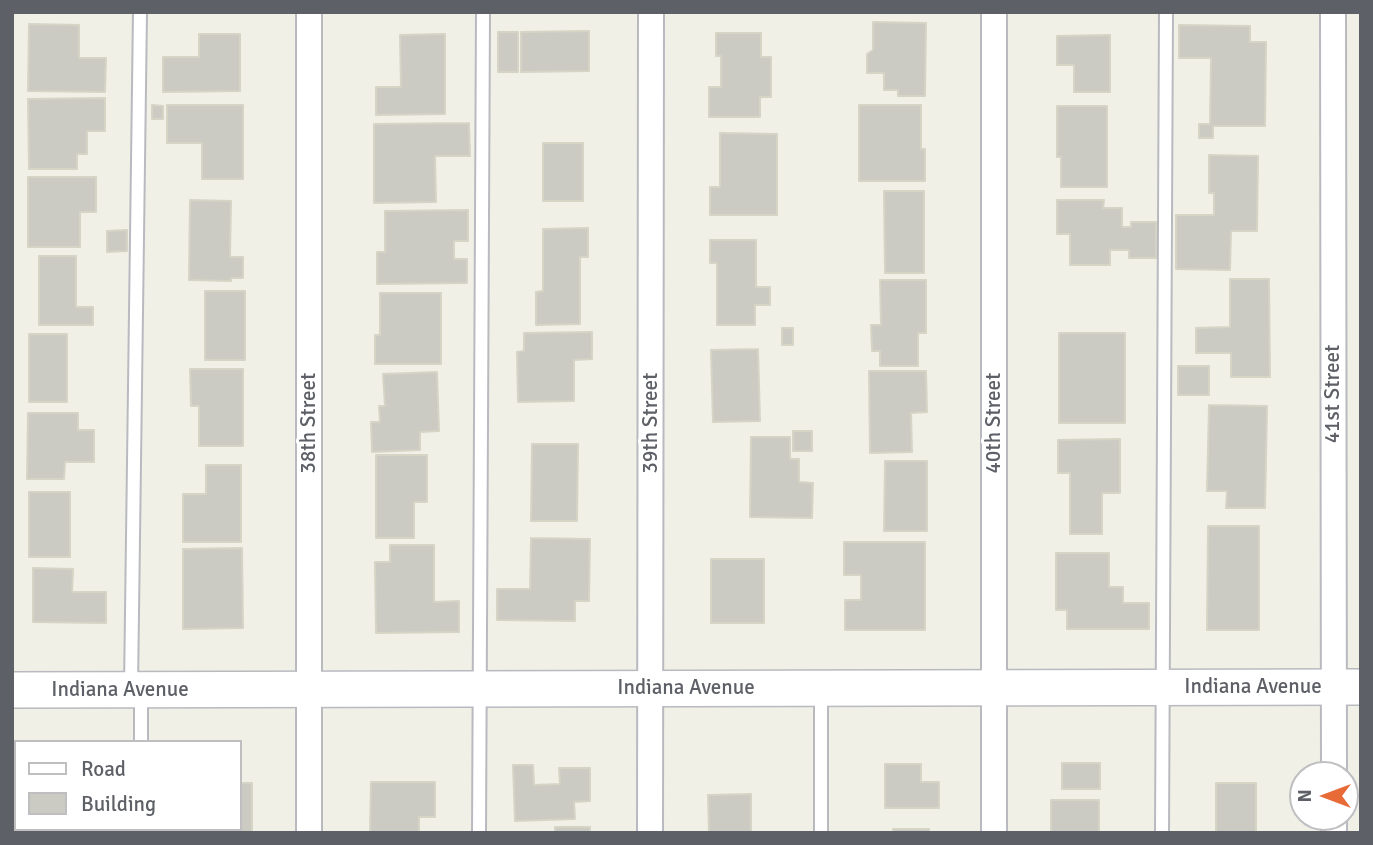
<!DOCTYPE html>
<html>
<head>
<meta charset="utf-8">
<style>
  body { margin:0 }
  #map { position:relative; width:1373px; height:845px; overflow:hidden; background:#f0f0e7; font-family:Signika,sans-serif }
  canvas { display:block }
  .frame { position:absolute; inset:0; border:14px solid #5e6067; pointer-events:none }
  .legend { position:absolute; left:14px; top:740px; width:228px; height:91px; box-sizing:border-box; background:#fff; border:2px solid #bfbfc2; margin:0; padding:9px 12px; list-style:none; font-size:21px; color:#5e6067 }
  .legend li { display:flex; align-items:center; gap:14px; height:35px }
  .legend b { width:35px; border:2px solid #bfbfc2 }
  .north { position:absolute; left:1289px; top:761px; width:70px; height:70px; box-sizing:border-box; background:#fff; border:2px solid #bfbfc2; border-radius:50%; rotate:270deg; font-size:19px; font-weight:700; line-height:28px; text-align:center; color:#5e6067 }
  .north::after { content:''; display:block; margin:auto; width:24px; height:32px; background:#e76a37; clip-path:polygon(50% 0,100% 100%,50% 72%,0 100%) }
</style>
</head>
<body>
<div id="map">
<canvas width="1373" height="845"></canvas>
<div class="frame"></div>
<ul class="legend">
<li><b style="height:9px;background:#fff"></b>Road</li>
<li><b style="height:19px;background:#cbcbc3"></b>Building</li>
</ul>
<div class="north">N</div>
</div>
<script>
const ctx = document.querySelector('canvas').getContext('2d');
ctx.lineJoin = 'round';
function paint(path, color) { ctx.fillStyle = color; ctx.fill(path, 'evenodd'); }
const toPath = rows => new Path2D(rows.map(r => 'M' + r).join(''));
function trace(path, color, width, dash) { ctx.strokeStyle = color; ctx.lineWidth = width; ctx.lineCap = dash ? 'butt' : 'round'; ctx.setLineDash(dash || []); ctx.stroke(path); }
function write(font, color, halo, rows, align = 'center') {
  ctx.font = font + ' Signika,sans-serif'; ctx.lineWidth = 6; ctx.setLineDash([]); ctx.textBaseline = 'middle'; ctx.strokeStyle = halo; ctx.fillStyle = color; for (const [text, x, y, turn = 0] of rows) {
    ctx.save(); ctx.translate(x, y); ctx.rotate((+turn || 0) * Math.PI / 180); ctx.textAlign = isNaN(turn) ? turn : align; if (halo) ctx.strokeText(text, 0, 0); ctx.fillText(text, 0, 0); ctx.restore();
  }
}
const building = toPath([
  [873,22,926,23,925,96,898,96,898,90,884,90,884,73,867,73,867,54,873,50,873,22],
  [29,24,79,25,79,58,106,58,105,92,28,91,29,24],
  [1179,25,1250,26,1250,42,1266,42,1265,126,1213,126,1213,138,1199,138,1199,124,1210,124,1211,58,1179,58,1179,25],
  [589,31,589,71,521,72,521,32,589,31],
  [498,32,518,32,518,72,498,72,498,32],
  [716,33,761,33,761,57,771,57,771,97,760,97,760,117,709,117,709,87,721,87,721,56,716,56,716,33],
  [199,34,240,34,240,91,163,92,163,57,199,57,199,34],
  [445,34,445,114,376,115,376,87,401,87,400,35,445,34],
  [1110,35,1110,92,1074,92,1074,65,1057,65,1057,36,1110,35],
  [105,98,105,131,87,131,87,154,77,154,77,169,29,169,28,99,105,98],
  [152,105,163,106,163,119,152,119,152,105],
  [167,105,243,105,243,179,202,179,202,143,167,143,167,105],
  [859,105,921,105,921,149,925,149,925,181,859,181,859,105],
  [1057,106,1107,106,1107,187,1061,187,1061,157,1057,157,1057,106],
  [469,123,470,156,435,156,436,202,374,203,374,124,469,123],
  [720,133,777,134,777,215,710,215,710,187,720,187,720,133],
  [543,143,583,143,583,201,543,201,543,143],
  [1209,155,1258,156,1257,231,1231,231,1230,270,1176,269,1176,215,1214,215,1214,193,1209,193,1209,155],
  [28,177,96,177,96,212,80,212,80,247,28,247,28,177],
  [884,191,924,191,924,273,885,273,884,191],
  [190,200,231,201,230,257,243,257,243,278,231,278,231,281,189,280,190,200],
  [1057,200,1104,200,1103,208,1122,208,1122,227,1131,227,1131,222,1156,222,1156,258,1129,258,1129,250,1110,250,1110,265,1070,265,1070,234,1057,234,1057,200],
  [468,210,468,241,454,241,454,259,467,259,467,283,377,284,377,252,385,252,385,211,468,210],
  [588,228,588,257,580,257,580,324,536,325,536,292,543,291,543,229,588,228],
  [127,230,127,251,107,252,107,231,127,230],
  [710,240,756,240,756,287,770,287,770,305,755,305,755,325,717,325,717,263,710,263,710,240],
  [39,256,76,256,76,307,93,307,93,325,39,325,39,256],
  [1230,279,1269,279,1270,377,1231,377,1231,353,1196,353,1196,328,1230,327,1230,279],
  [880,280,926,280,926,333,918,333,918,366,880,366,880,351,872,351,871,325,881,325,880,280],
  [205,291,245,291,245,360,205,360,205,291],
  [380,293,441,293,441,364,375,364,375,335,380,335,380,293],
  [782,328,793,328,793,345,782,345,782,328],
  [592,332,592,359,574,360,574,401,518,402,517,352,524,351,524,333,592,332],
  [1059,333,1125,333,1125,423,1059,423,1059,333],
  [29,334,67,334,67,402,29,402,29,334],
  [758,349,760,421,713,422,711,350,758,349],
  [1178,366,1209,366,1209,395,1178,395,1178,366],
  [190,369,243,369,243,446,199,446,199,406,191,406,190,369],
  [869,371,926,371,927,412,911,413,912,452,870,453,869,371],
  [437,372,439,431,420,432,420,450,372,452,371,422,380,422,379,406,385,406,383,374,437,372],
  [1209,405,1267,406,1265,508,1226,508,1227,491,1207,491,1209,405],
  [28,413,78,413,78,430,94,430,94,462,65,462,64,479,27,479,28,413],
  [793,431,812,431,812,451,793,451,793,431],
  [751,437,790,437,790,459,799,459,799,482,813,483,812,518,750,517,751,437],
  [1120,439,1120,493,1102,493,1102,534,1070,534,1070,473,1058,473,1058,440,1120,439],
  [532,444,578,444,577,521,531,521,532,444],
  [376,455,427,455,427,502,414,502,414,538,376,538,376,455],
  [885,461,927,461,927,531,884,531,885,461],
  [206,465,241,465,241,542,183,542,183,494,206,494,206,465],
  [29,492,70,492,70,557,29,557,29,492],
  [1208,526,1259,526,1259,630,1207,630,1208,526],
  [531,538,590,539,589,601,575,601,575,621,497,620,497,589,530,589,531,538],
  [844,542,925,542,925,630,845,630,845,600,861,600,861,575,844,575,844,542],
  [390,545,434,545,434,602,459,601,459,632,376,633,375,562,390,562,390,545],
  [242,548,243,628,183,629,183,549,242,548],
  [1056,553,1109,553,1109,587,1123,587,1123,603,1149,603,1149,629,1067,629,1067,610,1056,610,1056,553],
  [711,559,764,559,764,623,711,623,711,559],
  [33,568,73,569,72,592,106,592,106,623,33,622,33,568],
  [1062,763,1100,763,1100,789,1062,789,1062,763],
  [885,764,921,764,921,782,939,782,939,808,885,808,885,764],
  [513,765,533,765,534,785,560,784,559,768,590,768,590,801,574,802,575,819,515,821,513,765],
  [371,782,435,782,435,817,419,817,419,833,370,833,371,782],
  [240,783,252,783,252,833,211,833,211,829,240,829,240,783],
  [1216,783,1256,783,1256,832,1270,833,1216,833,1216,783],
  [751,794,751,833,709,833,708,795,751,794],
  [1051,800,1099,800,1099,833,1051,833,1051,800],
  [555,827,590,827,590,833,555,833,555,827],
  [28,829,64,829,64,833,28,833,28,829],
  [893,829,929,829,929,833,893,833,893,829]
]);
paint(building, '#cbcbc3');
trace(building, '#d5d4c5', 2);
const service = toPath([
  [131,687,140,12],
  [141,742,141,693],
  [141,833,141,829],
  [479,833,483,12],
  [821,833,821,692],
  [1162,833,1166,12]
]);
const minor = toPath([
  [309,12,309,833],
  [1333,12,1334,775],
  [1334,817,1334,833],
  [650,833,651,12],
  [994,833,994,12]
]);
const secondary = toPath([
  [12,690,1361,687]
]);
trace(service, '#b9bac0', 16);
trace(minor, '#b9bac0', 28);
trace(secondary, '#b8bac0', 38);
trace(service, '#fff', 12);
trace(minor, '#fff', 24);
trace(secondary, '#fff', 35);
write('21px', '#5e6067', '#fff', [
  ["41st Street",1333,394,-90],
  ["38th Street",309,423,-90],
  ["39th Street",651,423,-90],
  ["40th Street",994,423,-90],
  ["Indiana Avenue",1253,687],
  ["Indiana Avenue",686,688],
  ["Indiana Avenue",120,690]
]);
</script>
</body>
</html>
